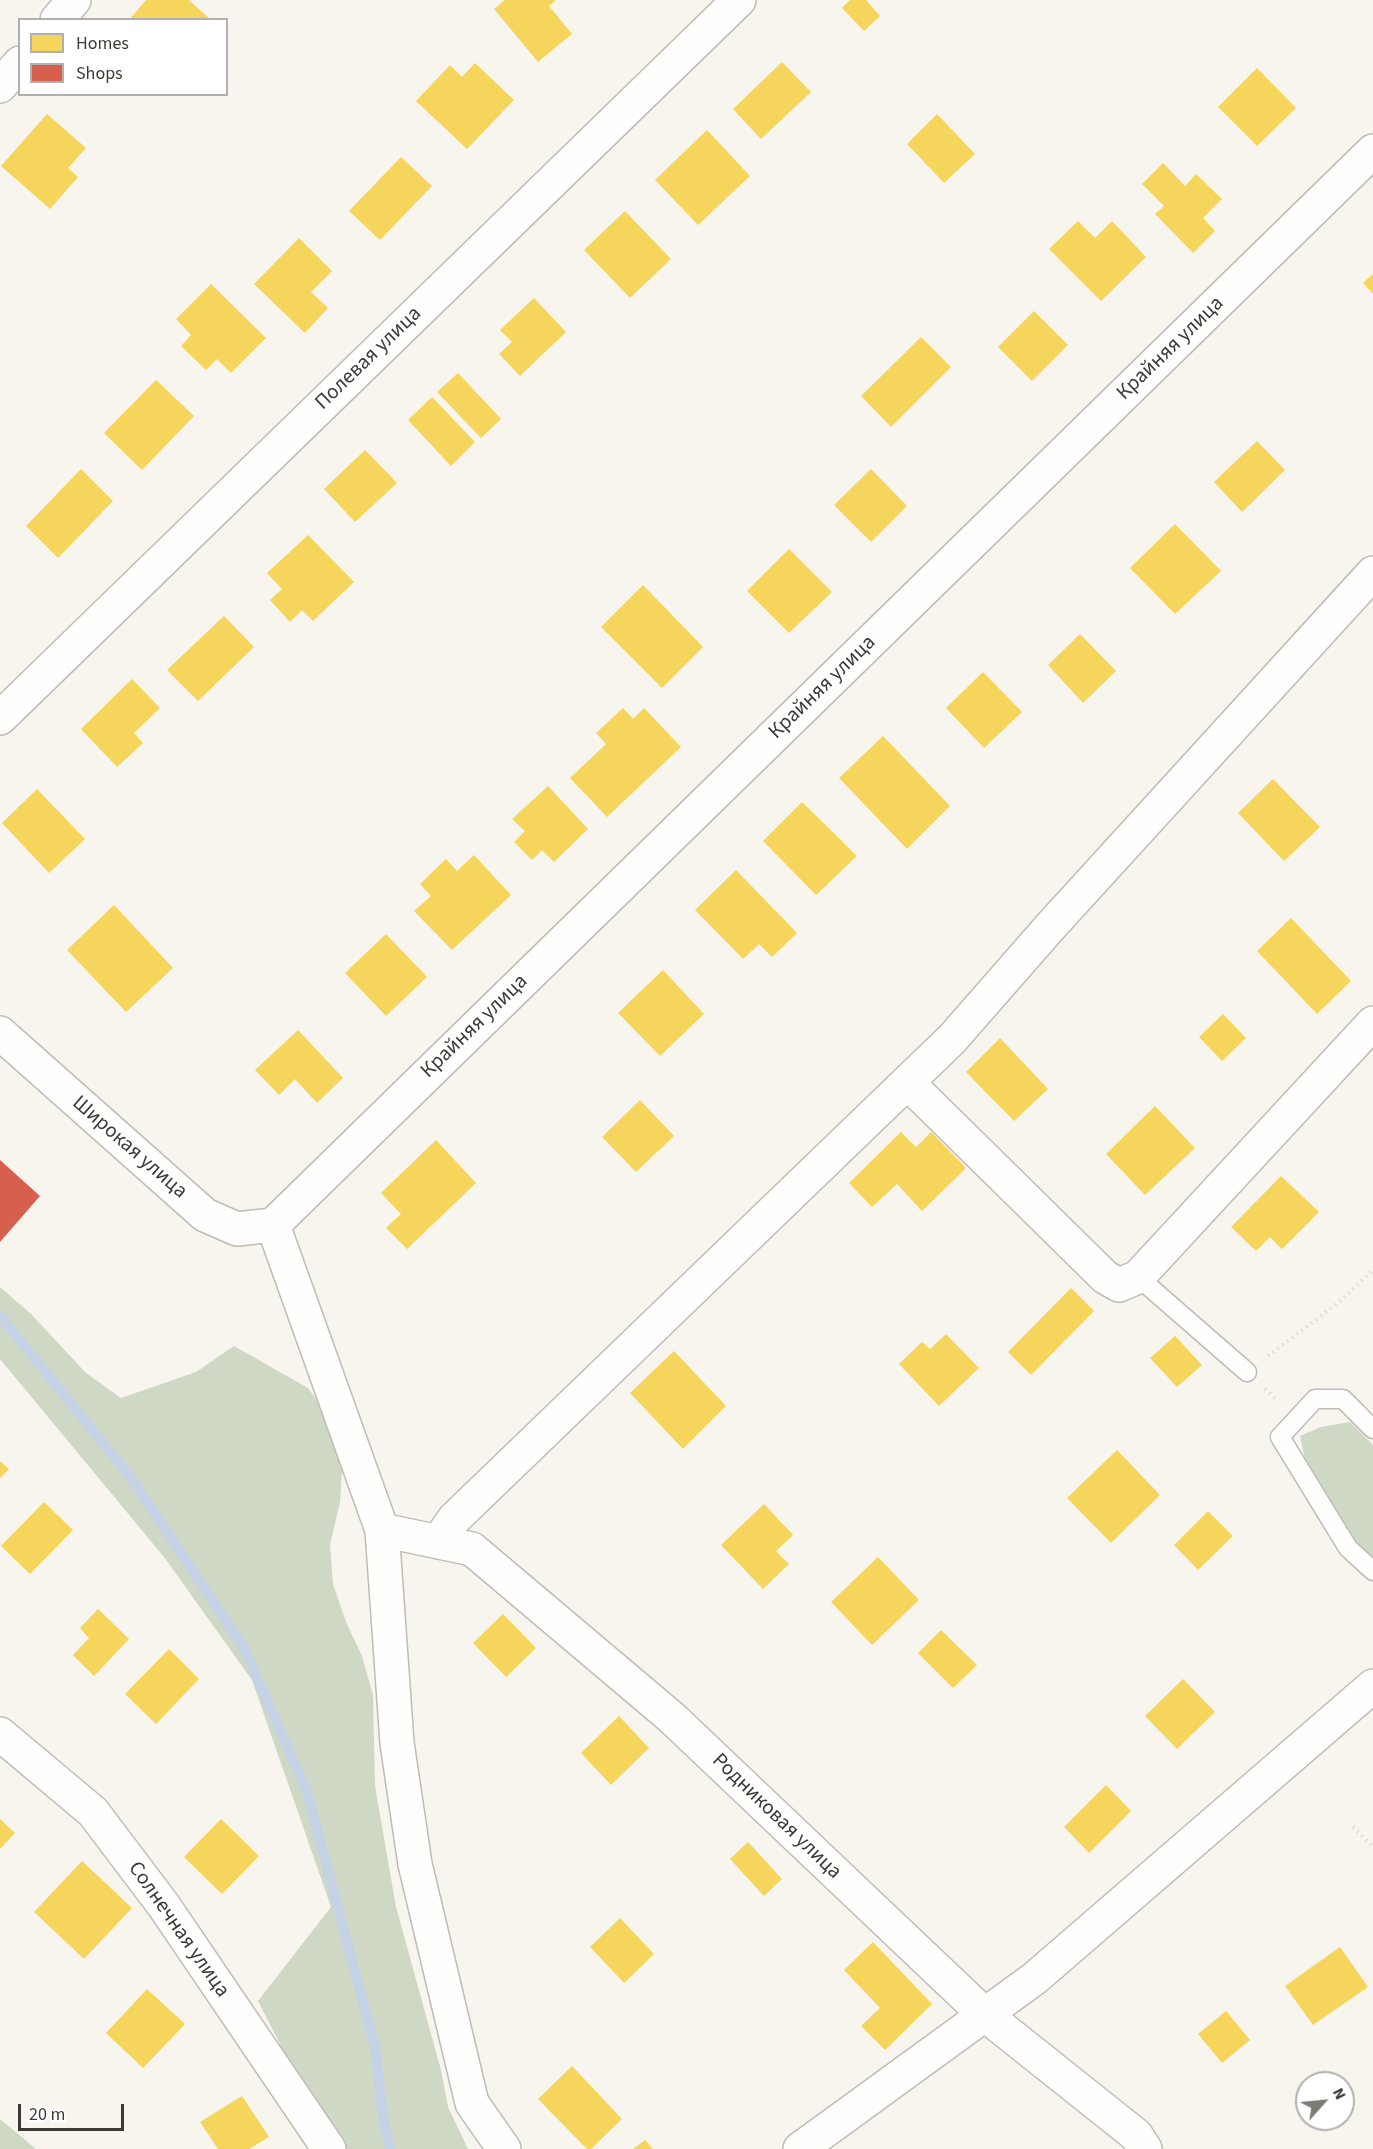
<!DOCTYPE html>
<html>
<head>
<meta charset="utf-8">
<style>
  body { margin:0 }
  #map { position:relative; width:1373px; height:2149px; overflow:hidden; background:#f7f5ed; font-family:"Source Sans 3",sans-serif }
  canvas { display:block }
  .legend { position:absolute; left:18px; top:18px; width:210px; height:78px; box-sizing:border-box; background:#fff; border:2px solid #b1b0ae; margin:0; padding:8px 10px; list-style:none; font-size:18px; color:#3c3a34 }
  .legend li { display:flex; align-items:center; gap:12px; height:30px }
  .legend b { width:30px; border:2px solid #b1b0ae }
  .north { position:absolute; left:1295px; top:2071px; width:60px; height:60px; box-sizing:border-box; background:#fff; border:2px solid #b1b0ae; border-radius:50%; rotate:63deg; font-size:16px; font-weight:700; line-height:24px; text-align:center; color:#3c3a34 }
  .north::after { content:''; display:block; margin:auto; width:21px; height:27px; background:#7d7b75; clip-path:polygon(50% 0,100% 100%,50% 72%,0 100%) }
  .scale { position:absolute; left:18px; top:2104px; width:106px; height:27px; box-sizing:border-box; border:3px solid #3c3a34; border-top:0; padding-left:8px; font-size:18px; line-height:21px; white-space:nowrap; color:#3c3a34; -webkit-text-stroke:4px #fff; paint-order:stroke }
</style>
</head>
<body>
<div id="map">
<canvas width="1373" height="2149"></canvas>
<ul class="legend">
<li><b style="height:16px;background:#f6d55c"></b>Homes</li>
<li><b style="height:16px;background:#d6604d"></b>Shops</li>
</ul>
<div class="north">N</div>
<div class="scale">20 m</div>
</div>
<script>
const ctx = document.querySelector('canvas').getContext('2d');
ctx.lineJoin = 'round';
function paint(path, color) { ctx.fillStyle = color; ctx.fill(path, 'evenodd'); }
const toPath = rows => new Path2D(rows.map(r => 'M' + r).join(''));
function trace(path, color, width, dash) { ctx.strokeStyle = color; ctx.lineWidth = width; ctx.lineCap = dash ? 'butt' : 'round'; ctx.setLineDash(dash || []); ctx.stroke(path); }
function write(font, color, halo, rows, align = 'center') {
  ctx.font = font + ' "Source Sans 3",sans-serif'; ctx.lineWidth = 6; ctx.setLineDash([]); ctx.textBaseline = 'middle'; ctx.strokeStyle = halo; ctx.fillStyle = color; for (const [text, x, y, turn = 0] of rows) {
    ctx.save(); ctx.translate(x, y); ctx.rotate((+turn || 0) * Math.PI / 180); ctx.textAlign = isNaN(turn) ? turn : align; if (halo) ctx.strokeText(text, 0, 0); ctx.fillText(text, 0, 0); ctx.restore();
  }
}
paint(toPath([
  [0,1287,31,1314,86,1373,121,1398,196,1372,234,1346,308,1388,330,1419,343,1456,340,1502,330,1545,333,1584,346,1622,362,1656,373,1695,375,1786,396,1907,441,2070,448,2107,468,2149,346,2149,308,2099,258,2001,331,1907,252,1680,164,1557,0,1359],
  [1350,1422,1373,1445,1373,1558,1357,1543,1305,1459,1300,1436,1321,1427],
  [0,2119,36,2149,0,2149]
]), '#ced8c4');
paint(toPath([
  [146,0,189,0,211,20,129,20],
  [505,0,556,0,549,6,572,34,538,62,494,9],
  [850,0,866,0,880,16,864,31,842,8],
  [782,62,811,92,761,139,733,109],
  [475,63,514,100,467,149,416,101,450,65,462,77],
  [1257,68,1296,108,1257,146,1218,107],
  [47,114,86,148,68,168,78,177,50,209,1,166],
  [937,114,975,154,944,183,907,144],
  [707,130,750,176,698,225,655,180],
  [401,157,432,186,380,240,349,211],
  [1163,163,1185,186,1196,174,1222,199,1203,218,1215,231,1193,253,1155,214,1164,206,1142,184],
  [625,211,671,259,630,298,584,250],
  [1078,221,1095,238,1112,221,1146,257,1101,301,1049,249],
  [299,238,332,271,311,292,328,308,305,333,254,284],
  [1373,274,1373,294,1363,283],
  [211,284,266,338,231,373,217,359,206,370,181,346,191,335,176,319],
  [534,298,566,332,520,376,499,354,512,342,500,330],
  [1034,311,1068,345,1032,381,998,347],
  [921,337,951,367,891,427,861,396],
  [458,373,501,419,481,438,437,392],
  [156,380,194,416,142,470,104,433],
  [432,397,475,442,451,466,408,420],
  [1257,441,1285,470,1242,512,1214,482],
  [365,450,397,483,355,522,324,489],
  [81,469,113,501,58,558,26,526],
  [871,469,907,506,871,542,834,505],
  [1175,524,1221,571,1175,614,1130,568],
  [308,535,354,582,313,621,302,610,290,622,270,600,282,589,267,573],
  [789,549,832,592,789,633,747,591],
  [643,585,703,647,662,688,601,627],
  [224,616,254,647,198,701,167,670],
  [1080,634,1116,671,1083,703,1048,665],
  [983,672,1022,712,984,748,946,708],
  [132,679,160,708,134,733,143,743,117,767,81,729],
  [623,708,633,719,644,708,681,747,607,817,570,778,606,744,596,733],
  [883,736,950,806,907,849,839,778],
  [1273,779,1320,827,1284,861,1238,813],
  [548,786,588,829,554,862,542,850,532,860,514,842,525,831,512,819],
  [37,789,85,839,49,873,2,823],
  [802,802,857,856,816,895,763,841],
  [474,855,511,895,452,950,414,911,431,896,420,884,446,859,457,871],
  [736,870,797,933,772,957,759,944,743,959,695,910],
  [114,905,173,968,126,1012,67,950],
  [1291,918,1351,981,1317,1014,1257,951],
  [386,934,427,977,386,1016,345,973],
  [663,970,704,1014,660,1056,618,1013],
  [1223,1014,1246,1038,1222,1061,1199,1037],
  [298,1030,343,1078,317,1103,295,1079,279,1095,255,1070],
  [1000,1038,1048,1089,1014,1121,966,1072],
  [640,1100,674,1136,636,1172,602,1137],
  [1155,1106,1195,1148,1145,1195,1106,1154],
  [901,1132,916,1147,931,1132,966,1168,922,1211,897,1184,872,1207,849,1183],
  [436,1140,476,1183,407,1249,386,1228,401,1214,381,1193],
  [1281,1176,1319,1212,1282,1249,1270,1237,1256,1251,1231,1227],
  [1071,1288,1094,1311,1031,1375,1008,1352],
  [946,1334,979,1368,939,1406,899,1364,922,1342,930,1349],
  [1175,1336,1202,1365,1177,1387,1150,1358],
  [674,1351,726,1406,683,1449,630,1393],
  [1117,1450,1160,1495,1111,1543,1067,1498],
  [0,1461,9,1469,0,1478],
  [44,1502,73,1530,30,1574,1,1546],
  [764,1504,793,1535,776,1551,789,1564,763,1589,721,1545],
  [1208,1511,1233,1536,1198,1570,1174,1545],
  [878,1557,919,1600,872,1645,831,1602],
  [98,1609,129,1639,94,1676,73,1655,89,1638,80,1628],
  [503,1614,536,1648,506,1677,473,1643],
  [941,1630,977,1665,953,1688,918,1653],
  [169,1649,199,1679,156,1724,125,1694],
  [1183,1679,1215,1712,1177,1749,1145,1716],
  [619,1716,649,1748,611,1785,581,1753],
  [1106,1785,1131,1811,1089,1853,1064,1827],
  [0,1819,15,1833,0,1849],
  [221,1819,259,1856,222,1894,184,1857],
  [748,1842,782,1879,764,1896,730,1859],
  [82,1861,132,1908,84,1959,34,1912],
  [620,1918,654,1954,624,1983,590,1947],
  [873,1942,932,2004,885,2050,861,2026,880,2008,844,1970],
  [1340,1947,1368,1987,1313,2025,1285,1986],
  [147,1989,185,2024,143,2068,106,2033],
  [1226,2011,1250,2040,1222,2063,1198,2034],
  [572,2066,622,2119,591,2149,587,2149,538,2099],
  [242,2096,269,2137,249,2149,218,2149,200,2122],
  [645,2140,653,2149,633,2149]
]), '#f6d55c');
paint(toPath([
  [0,1160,40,1196,0,1242]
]), '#d6604d');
trace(toPath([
  [0,1316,131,1478,244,1648,307,1792,375,2047,383,2118,390,2149]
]), '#c5d2e5', 10);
const lane = toPath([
  [1138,1277,1247,1372],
  [1373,1429,1343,1399,1315,1399,1280,1437,1348,1548,1373,1571]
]);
const street = toPath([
  [57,20,74,0],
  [0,86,20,63],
  [0,718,739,0],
  [0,1033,205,1215,237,1229,273,1225],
  [908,1083,1105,1277,1119,1285,1138,1277,1373,1023],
  [273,1225,1373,151],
  [273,1225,382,1530,397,1743,415,1864,472,2103,504,2149],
  [382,1530,472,1549,671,1717,984,2014,1136,2135,1145,2149],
  [438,1542,454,1519,952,1039,1050,927,1373,573],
  [0,1734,93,1812,164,1906,329,2149],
  [800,2149,1035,1978,1373,1686]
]);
trace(lane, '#bebcb7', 21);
trace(street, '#bebcb7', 36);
trace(toPath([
  [1268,1356,1338,1303,1373,1270],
  [1265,1389,1277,1400],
  [1353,1827,1373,1847]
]), '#dddcd9', 4, [1.5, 4.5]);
trace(lane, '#fefefc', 18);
trace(street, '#fefefc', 33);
write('21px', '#3c3a34', '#fff', [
  ["Крайняя улица",1171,349,-44],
  ["Полевая улица",369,359,-44],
  ["Крайняя улица",823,688,-44],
  ["Крайняя улица",475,1027,-44],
  ["Широкая улица",129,1148,41],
  ["Родниковая улица",776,1817,44],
  ["Солнечная улица",178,1930,55]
]);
</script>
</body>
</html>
